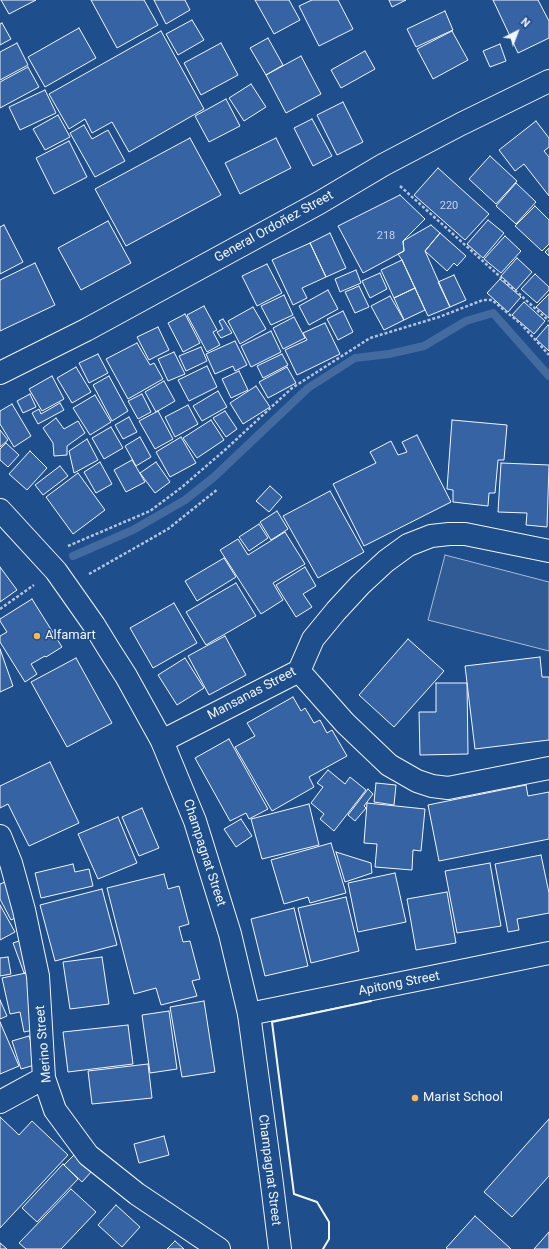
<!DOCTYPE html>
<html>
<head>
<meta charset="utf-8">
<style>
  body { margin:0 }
  #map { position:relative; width:549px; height:1249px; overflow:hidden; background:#1f4e8c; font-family:Roboto,sans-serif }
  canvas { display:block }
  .north { position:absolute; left:497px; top:12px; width:40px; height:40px; -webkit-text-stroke:3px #1f4e8c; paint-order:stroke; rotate:42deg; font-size:11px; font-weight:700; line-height:16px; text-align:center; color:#f2f6ff }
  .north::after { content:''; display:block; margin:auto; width:14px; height:18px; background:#f2f6ff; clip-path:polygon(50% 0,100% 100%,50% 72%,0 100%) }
</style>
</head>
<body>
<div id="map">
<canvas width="549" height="1249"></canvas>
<div class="north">N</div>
</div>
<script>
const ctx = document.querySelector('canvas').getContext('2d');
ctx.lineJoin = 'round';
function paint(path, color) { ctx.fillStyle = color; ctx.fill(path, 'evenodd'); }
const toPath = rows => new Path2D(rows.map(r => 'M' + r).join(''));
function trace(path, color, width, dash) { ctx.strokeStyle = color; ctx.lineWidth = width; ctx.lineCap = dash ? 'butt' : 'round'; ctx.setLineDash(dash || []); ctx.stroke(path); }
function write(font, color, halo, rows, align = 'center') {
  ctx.font = font + ' Roboto,sans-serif'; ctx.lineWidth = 3; ctx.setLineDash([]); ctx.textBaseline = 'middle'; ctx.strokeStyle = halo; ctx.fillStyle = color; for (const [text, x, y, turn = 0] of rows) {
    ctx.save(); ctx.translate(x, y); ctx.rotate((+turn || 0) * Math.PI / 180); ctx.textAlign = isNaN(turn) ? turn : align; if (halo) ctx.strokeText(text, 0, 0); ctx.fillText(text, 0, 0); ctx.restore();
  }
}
const green = toPath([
  [445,555,549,582,549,651,428,620,445,555]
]);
paint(green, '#305b95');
trace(green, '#a8bbd7', 1);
trace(toPath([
  [73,556,133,530,185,500,214,477,308,388,355,358,389,354,424,346,466,321,493,313,549,376]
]), '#446ba0', 8);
const building = toPath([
  [1,0,36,0,9,14,1,0],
  [91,0,144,0,158,25,117,48,91,0],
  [154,0,185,0,190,10,166,24,154,0],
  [255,0,289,0,300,20,274,34,255,0],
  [312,0,338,0,353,29,319,46,299,6,312,0],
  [389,0,406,0,392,7,389,0],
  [493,0,538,0,549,21,549,38,518,53,493,0],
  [445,11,453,30,416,47,407,29,445,11],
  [192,20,204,40,178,55,166,34,192,20],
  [2,23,11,39,0,45,0,24,2,23],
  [79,28,96,58,45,87,28,57,79,28],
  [161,31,204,109,129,152,112,122,92,133,85,119,69,129,49,94,161,31],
  [452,31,468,60,433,79,417,49,452,31],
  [268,38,283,65,266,75,250,48,268,38],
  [17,43,28,65,0,80,0,52,17,43],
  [221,43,238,75,201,95,184,63,221,43],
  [500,44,506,61,490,67,483,51,500,44],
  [365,51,375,69,341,88,331,70,365,51],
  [301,56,321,94,286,113,266,75,301,56],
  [28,67,39,87,0,108,0,82,28,67],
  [251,84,266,107,244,121,229,98,251,84],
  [45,90,56,113,20,130,9,107,45,90],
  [226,99,240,126,209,142,195,116,226,99],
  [343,102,363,142,337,155,317,115,343,102],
  [58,115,70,137,45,150,33,129,58,115],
  [312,119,332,156,313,166,294,128,312,119],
  [536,121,549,138,549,147,544,151,549,157,549,196,524,164,515,171,499,150,536,121],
  [84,125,92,139,108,130,125,161,95,177,70,133,84,125],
  [190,138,221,195,126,246,95,189,190,138],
  [276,138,291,168,240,194,225,163,276,138],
  [69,141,87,177,54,194,36,158,69,141],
  [490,156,517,181,496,204,469,179,490,156],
  [438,168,489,214,465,240,414,195,438,168],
  [516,183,536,202,516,224,496,206,516,183],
  [400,195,425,219,403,241,404,251,363,273,338,226,400,195],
  [535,206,549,220,549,244,542,251,515,226,535,206],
  [488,220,504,233,483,258,467,244,488,220],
  [108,221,131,263,81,290,58,248,108,221],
  [4,225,23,262,0,274,0,227,4,225],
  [431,225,440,233,425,251,450,307,428,316,402,260,398,254,404,251,403,241,431,225],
  [330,233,346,268,326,277,310,243,330,233],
  [440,233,466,256,457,266,454,263,447,271,425,251,440,233],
  [505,236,521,251,501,273,484,259,505,236],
  [310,243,326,277,302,288,307,298,293,305,272,260,310,243],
  [549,248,549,256,545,252,549,248],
  [517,258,532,272,516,290,501,276,517,258],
  [402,260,415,288,394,298,381,270,402,260],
  [35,263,55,305,0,331,0,280,35,263],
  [267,264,282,293,257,306,242,276,267,264],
  [356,270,361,283,340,292,335,279,356,270],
  [380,273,387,289,370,298,362,281,380,273],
  [535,274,549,287,549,290,537,303,521,289,535,274],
  [454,275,466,300,450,307,438,282,454,275],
  [500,279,521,297,508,312,487,293,500,279],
  [359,286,369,307,355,313,345,292,359,286],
  [415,288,425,310,404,320,394,298,415,288],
  [328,290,338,309,309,325,299,306,328,290],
  [549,294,549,318,536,307,549,294],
  [284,295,293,315,271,325,261,306,284,295],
  [390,296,404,320,384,330,371,306,390,296],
  [524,302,545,321,534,334,512,315,524,302],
  [204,306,217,330,213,332,220,345,207,352,187,315,204,306],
  [253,307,266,329,240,344,228,321,253,307],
  [343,311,353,332,338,340,327,319,343,311],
  [185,314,200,343,183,352,168,323,185,314],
  [294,317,305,338,283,349,273,328,294,317],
  [223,319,232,333,221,338,217,332,223,329,219,321,223,319],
  [325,323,340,354,297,375,285,350,307,340,303,333,325,323],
  [548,325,549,326,549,351,536,339,548,325],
  [158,327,169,350,149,360,137,337,158,327],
  [271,331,281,352,251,367,241,346,271,331],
  [235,341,247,365,235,371,233,366,215,374,206,354,235,341],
  [137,343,150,365,154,363,163,379,128,399,106,359,137,343],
  [201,347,207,361,186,371,179,356,201,347],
  [174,352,185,374,168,381,158,359,174,352],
  [98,354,108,373,89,383,79,363,98,354],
  [282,354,288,365,263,378,257,366,282,354],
  [207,366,217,387,189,401,178,380,207,366],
  [76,367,91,392,72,403,57,378,76,367],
  [287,367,296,383,268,398,259,382,287,367],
  [239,371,248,390,231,398,222,379,239,371],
  [52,376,64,399,42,411,29,389,52,376],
  [109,376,128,411,112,421,93,385,109,376],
  [164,381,175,401,156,412,145,392,164,381],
  [256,386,270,407,243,424,230,403,256,386],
  [218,391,227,407,202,421,193,406,218,391],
  [30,394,36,407,23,413,17,401,30,394],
  [142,394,151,412,138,419,128,401,142,394],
  [95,395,111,422,90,435,73,408,95,395],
  [60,403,64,410,38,424,32,413,39,409,41,414,60,403],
  [12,404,31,436,14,447,0,424,0,411,12,404],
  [188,405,198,424,175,437,165,417,188,405],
  [158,411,173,439,155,449,139,421,158,411],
  [225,411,237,429,226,437,213,418,225,411],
  [129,417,137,432,123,439,115,425,129,417],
  [56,418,64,429,78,421,85,433,67,446,67,455,54,456,53,443,43,428,56,418],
  [211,420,224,440,197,458,183,438,211,420],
  [452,420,507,425,504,460,498,460,495,493,489,493,488,506,453,502,453,490,447,489,452,420],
  [111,427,123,448,104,459,92,438,111,427],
  [0,430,8,440,0,447,0,430],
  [417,435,451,502,364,546,333,484,376,463,370,452,391,441,398,455,407,452,402,442,417,435],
  [140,437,151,457,136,466,125,446,140,437],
  [181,437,196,463,170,477,156,452,181,437],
  [87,439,98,460,74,473,69,451,87,439],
  [6,443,19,455,8,467,0,460,0,449,6,443],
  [30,451,47,468,27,490,9,474,30,451],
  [132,460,145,482,126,492,114,470,132,460],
  [100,462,112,484,96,493,84,472,100,462],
  [156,462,170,482,155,493,140,473,156,462],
  [501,463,549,465,547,527,526,525,527,513,498,512,501,463],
  [60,466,68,476,43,495,35,485,60,466],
  [78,473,105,510,73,534,46,497,78,473],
  [270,486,282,497,269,512,256,501,270,486],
  [330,491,364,552,318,578,283,516,330,491],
  [277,511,288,529,271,540,260,522,277,511],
  [259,524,268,538,249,551,239,537,259,524],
  [285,532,305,564,273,583,283,600,261,614,220,550,238,539,248,555,285,532],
  [224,558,236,577,197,601,185,581,224,558],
  [0,567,17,590,0,602,0,567],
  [305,567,316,586,303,594,312,607,296,617,276,585,305,567],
  [236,583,256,616,206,645,186,612,236,583],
  [32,599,62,647,46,657,45,656,31,664,37,674,25,682,0,642,0,636,7,632,0,621,0,619,32,599],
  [174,603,197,643,153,668,130,628,174,603],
  [225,636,246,675,209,695,188,656,225,636],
  [408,639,444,671,394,727,359,695,408,639],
  [0,649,13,686,0,692,0,649],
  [540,657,542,677,549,677,549,740,475,749,465,666,540,657],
  [76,658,112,723,67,747,31,682,76,658],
  [185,658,204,688,177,705,158,675,185,658],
  [436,683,467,683,468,754,420,755,419,712,436,712,436,683],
  [293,697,301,711,305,708,314,723,320,720,327,733,332,730,347,756,309,777,314,787,272,811,235,747,255,736,247,723,293,697],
  [229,739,268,809,249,819,246,813,230,821,195,758,229,739],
  [50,762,79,823,29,846,8,804,0,808,0,786,50,762],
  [328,770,345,784,350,777,366,790,334,831,320,819,324,814,311,803,323,787,317,783,328,770],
  [376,783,396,785,394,805,374,802,376,783],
  [526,785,528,796,549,792,549,839,439,861,428,805,526,785],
  [368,789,373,794,364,806,366,808,355,821,348,815,368,789],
  [367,803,425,809,421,851,413,850,412,870,375,867,377,844,364,843,367,803],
  [309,804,319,845,262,859,251,819,309,804],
  [142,808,159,848,139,856,122,817,142,808],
  [118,817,137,863,98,879,78,834,118,817],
  [241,819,252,836,236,847,224,829,241,819],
  [331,843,346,893,310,903,308,897,284,904,271,860,331,843],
  [336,852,371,863,372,873,345,882,336,852],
  [541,855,549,893,549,913,517,919,519,930,508,932,495,864,541,855],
  [490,863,501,926,457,933,445,871,490,863],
  [73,864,75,872,89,869,93,886,41,898,35,873,73,864],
  [395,873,406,922,358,932,348,883,395,873],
  [164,874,168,889,179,886,189,924,179,927,183,942,190,941,200,979,192,981,197,996,161,1005,156,988,134,994,107,888,164,874],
  [5,882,21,915,11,920,0,899,0,884,5,882],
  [102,889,117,945,55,961,40,905,102,889],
  [447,892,456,943,416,950,407,899,447,892],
  [346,897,359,951,311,963,298,908,346,897],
  [0,905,15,932,0,940,0,905],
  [294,908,308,966,265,976,251,919,294,908],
  [22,940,33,970,24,973,13,943,22,940],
  [8,957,11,974,0,976,0,958,8,957],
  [102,957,109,1004,70,1009,63,962,102,957],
  [26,973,38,1029,24,1032,20,1012,10,1014,2,978,26,973],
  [0,1000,7,1016,0,1019,0,1000],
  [204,1001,215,1072,182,1077,170,1007,204,1001],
  [169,1011,177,1069,150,1073,142,1015,169,1011],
  [0,1022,19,1066,0,1074,0,1022],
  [128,1025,133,1064,68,1072,63,1032,128,1025],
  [29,1036,38,1064,21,1069,12,1041,29,1036],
  [148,1064,152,1098,92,1104,88,1071,148,1064],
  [0,1117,19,1135,32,1121,68,1155,0,1228,0,1117],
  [549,1119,549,1176,512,1217,484,1192,549,1119],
  [164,1136,169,1155,139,1163,134,1144,164,1136],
  [74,1155,92,1171,82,1182,64,1165,74,1155],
  [63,1164,78,1179,37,1222,22,1208,63,1164],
  [71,1189,96,1212,61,1249,26,1249,19,1243,71,1189],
  [116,1205,140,1227,122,1247,98,1225,116,1205],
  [475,1216,511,1249,448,1249,446,1248,475,1216],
  [549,1232,549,1249,534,1249,549,1232],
  [175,1241,184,1249,167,1249,175,1241],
  [0,1243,7,1249,0,1249,0,1243]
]);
paint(building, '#3563a3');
trace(building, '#f2f6ff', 1);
const minor = toPath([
  [299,671,345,723,389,765,417,781,432,786,448,788,549,768],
  [162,741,299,671,313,639,336,611,360,585,386,561,408,545,431,536,449,534,465,534,549,551],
  [0,836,11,863,24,910,38,976,44,1078,55,1110,88,1155,137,1194,219,1249],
  [249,1014,549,953],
  [0,1102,44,1078]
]);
const tertiary = toPath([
  [0,510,56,571,94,625,110,651,126,676,162,741,195,821,230,934,249,1014,271,1176,280,1249]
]);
const secondary = toPath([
  [0,373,86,330,319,203,383,165,461,124,549,81]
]);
trace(minor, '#f2f6ff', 24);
trace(tertiary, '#f2f6ff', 24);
trace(secondary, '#f2f6ff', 24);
trace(toPath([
  [400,186,549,321],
  [68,546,150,511,182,487,226,449,292,388,370,338,439,317,483,300,492,300,521,324,549,355],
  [89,574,168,529,218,489],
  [0,609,34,585]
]), '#b3c4dc', 2.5, [3, 2]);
trace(minor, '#1f4e8c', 22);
trace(tertiary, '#1f4e8c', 22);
trace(secondary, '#1f4e8c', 22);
trace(toPath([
  [323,1249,329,1239,329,1222,317,1202,294,1194,272,1022,371,1001]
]), '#f2f6ff', 2);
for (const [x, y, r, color] of [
  [37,636,4,"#ffb74d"],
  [415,1098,4,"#ffb74d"]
]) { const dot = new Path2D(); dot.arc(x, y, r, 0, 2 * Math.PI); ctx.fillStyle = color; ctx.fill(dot); trace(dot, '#1f4e8c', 1.5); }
write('11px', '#c3d1e8', null, [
  ["220",449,206],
  ["218",386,236]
]);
write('13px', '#f2f6ff', '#1f4e8c', [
  ["General Ordoñez Street",274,227,-29],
  ["Mansanas Street",252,694,-28],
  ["Champagnat Street",204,853,72],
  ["Apitong Street",399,984,-11],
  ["Merino Street",44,1044,-95],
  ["Champagnat Street",269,1170,83]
]);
write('13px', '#f2f6ff', '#1f4e8c', [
  ["Alfamart",45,636],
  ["Marist School",423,1098]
], 'left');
</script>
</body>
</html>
